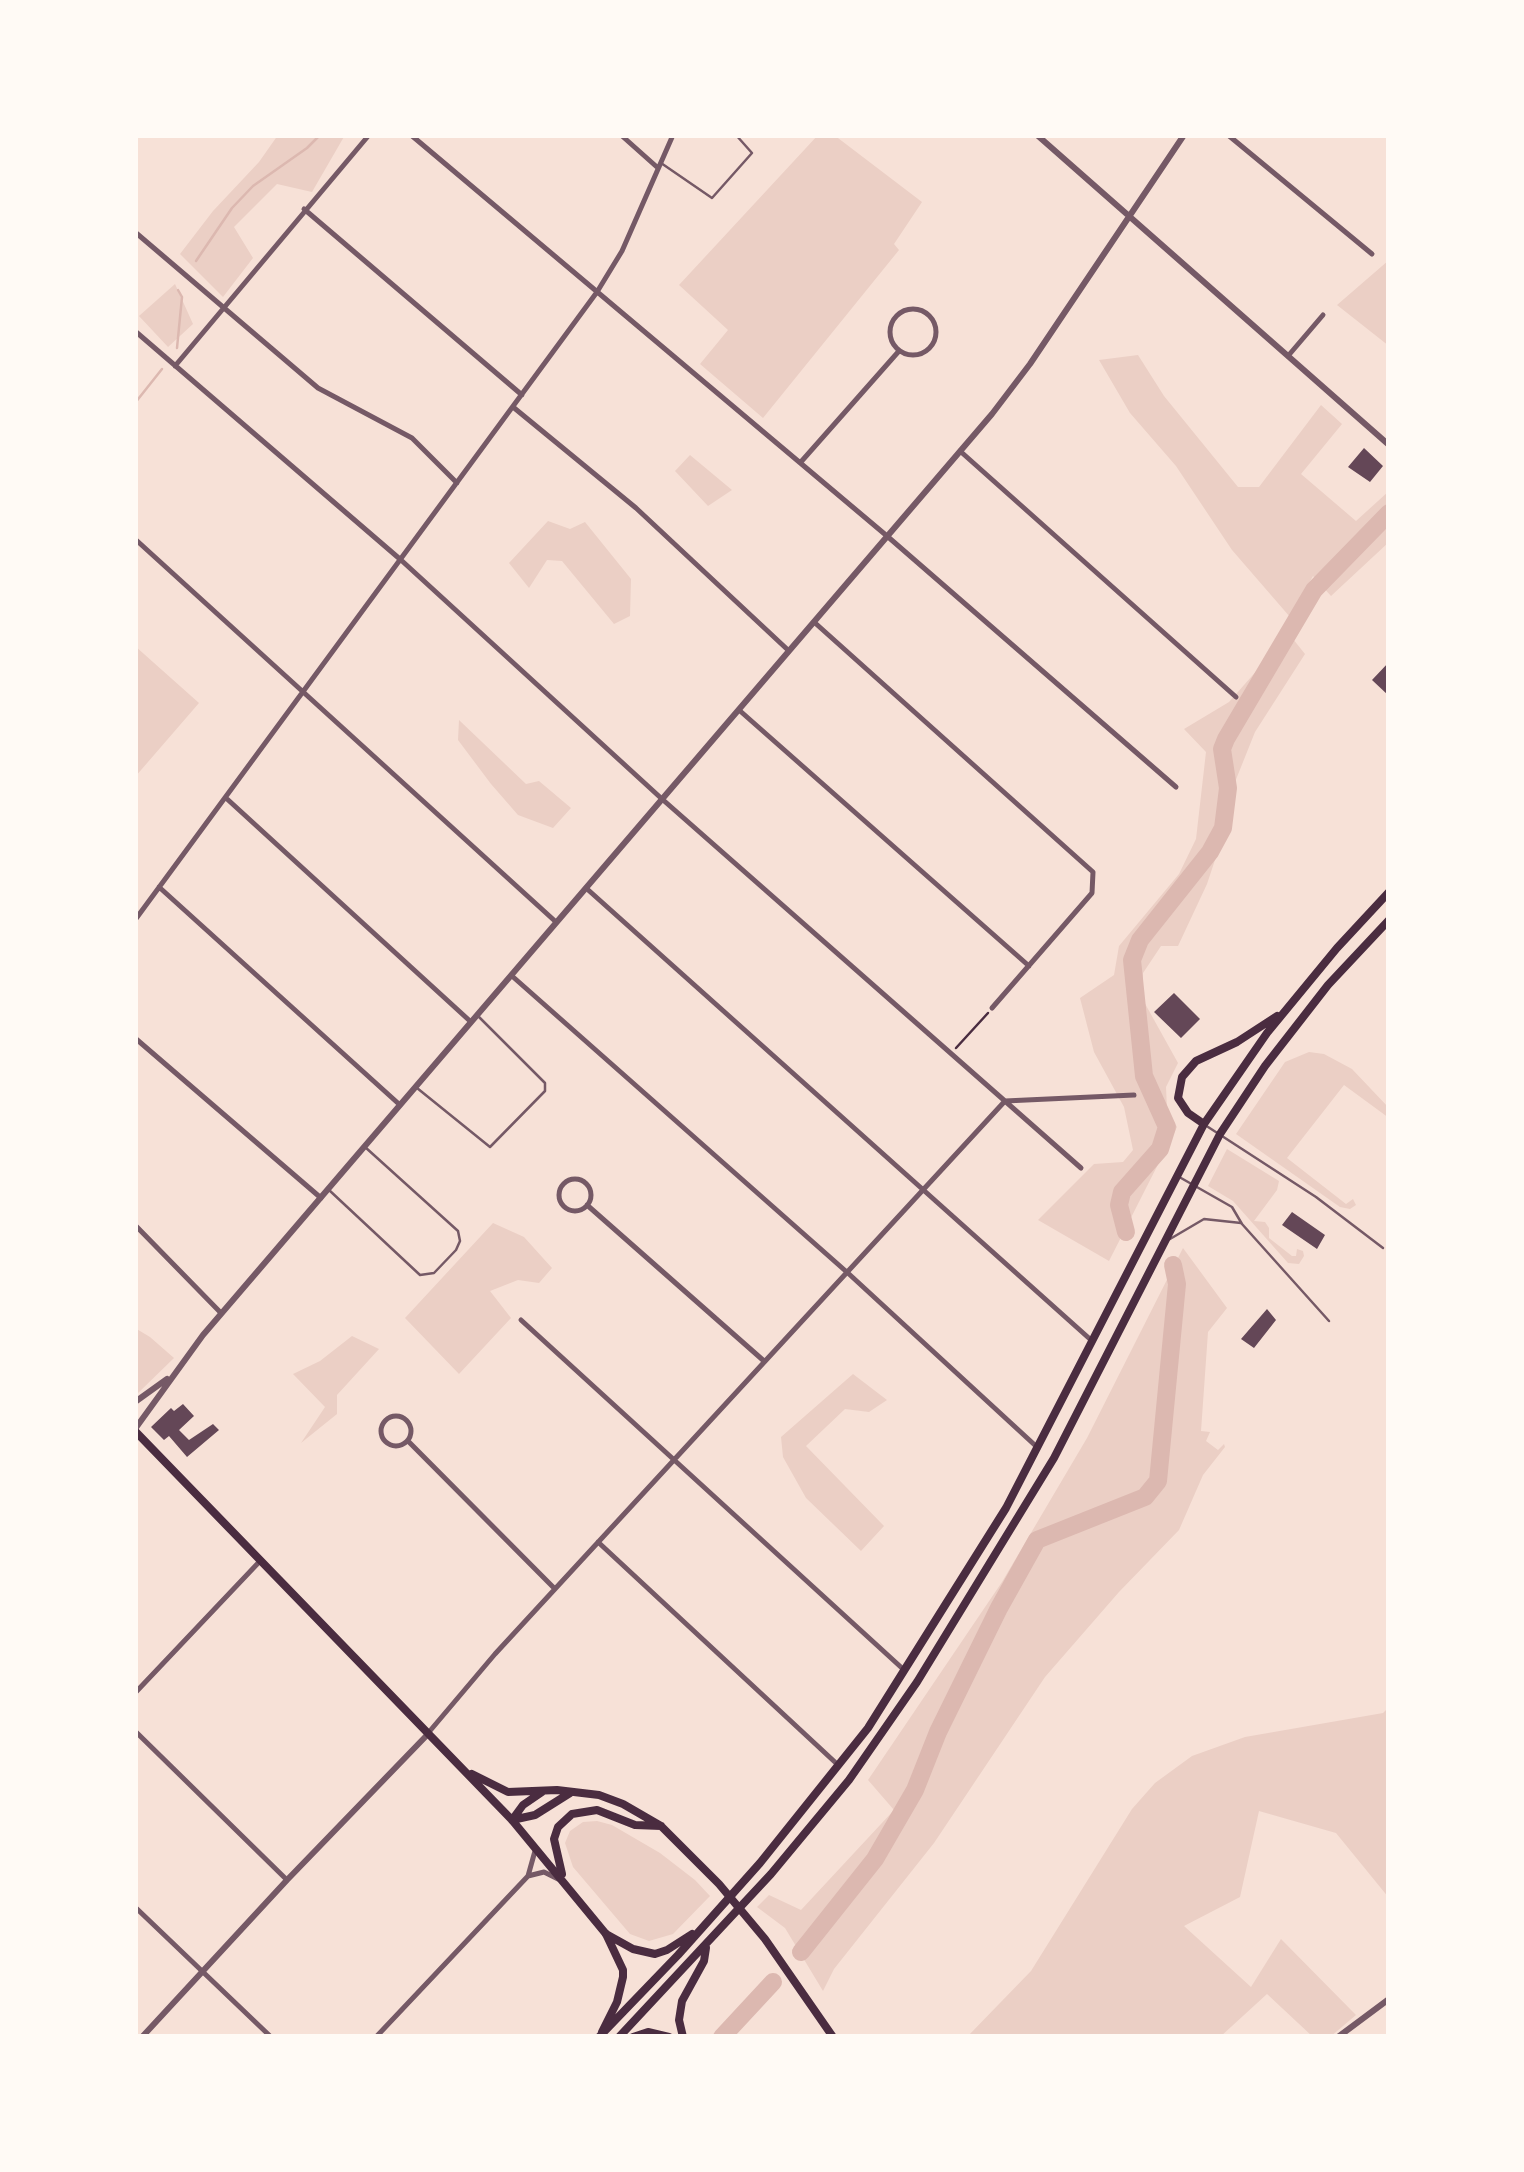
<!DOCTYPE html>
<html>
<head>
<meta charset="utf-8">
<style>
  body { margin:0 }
  #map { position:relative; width:1524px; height:2172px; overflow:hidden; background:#f7e1d7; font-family:Merriweather,serif }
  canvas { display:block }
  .frame { position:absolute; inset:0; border:138px solid #fffaf5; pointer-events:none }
</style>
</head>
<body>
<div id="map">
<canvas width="1524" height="2172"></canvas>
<div class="frame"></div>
</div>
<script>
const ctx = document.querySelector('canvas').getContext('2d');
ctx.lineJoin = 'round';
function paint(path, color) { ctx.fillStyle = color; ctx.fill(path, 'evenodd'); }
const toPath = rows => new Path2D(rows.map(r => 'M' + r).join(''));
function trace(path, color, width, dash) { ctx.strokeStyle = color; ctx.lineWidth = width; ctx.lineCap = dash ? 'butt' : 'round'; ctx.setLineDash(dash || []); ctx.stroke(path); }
paint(toPath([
  [278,135,345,135,312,192,277,184,234,227,253,258,223,297,180,254,213,211,259,162],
  [818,135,834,135,922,202,894,244,899,250,763,418,700,364,728,330,679,285],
  [1389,260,1389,346,1337,305],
  [175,284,193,324,168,347,139,316],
  [1138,355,1164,396,1238,487,1259,487,1321,405,1342,424,1301,474,1356,521,1389,491,1389,542,1331,596,1313,576,1290,617,1232,550,1176,466,1130,413,1099,360],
  [690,455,732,490,708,506,675,471],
  [548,521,570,529,585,522,631,579,630,616,614,624,562,561,547,560,529,588,509,563],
  [1285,629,1305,654,1255,732,1235,782,1231,812,1207,884,1178,946,1161,946,1143,973,1143,1000,1178,1063,1166,1087,1167,1109,1177,1127,1109,1261,1038,1220,1094,1164,1123,1162,1133,1150,1124,1107,1094,1052,1080,998,1114,975,1119,946,1179,874,1196,839,1206,752,1184,729,1229,702,1259,668],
  [135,646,199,703,135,777],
  [459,720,526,784,539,781,571,808,553,828,518,815,491,784,458,740],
  [1309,1052,1324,1054,1352,1069,1389,1108,1389,1118,1344,1085,1287,1158,1346,1204,1353,1199,1356,1205,1350,1209,1340,1207,1236,1134,1285,1062],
  [1227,1149,1279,1181,1277,1190,1254,1221,1265,1222,1269,1228,1269,1238,1292,1256,1296,1256,1297,1249,1303,1251,1304,1256,1299,1264,1288,1263,1233,1201,1208,1186],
  [493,1223,524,1237,552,1268,539,1283,518,1280,490,1291,511,1318,459,1374,405,1318],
  [1183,1248,1227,1308,1208,1332,1201,1431,1210,1432,1206,1441,1218,1450,1224,1444,1225,1447,1203,1475,1179,1530,1119,1592,1045,1677,934,1843,834,1969,823,1991,785,1928,757,1907,769,1895,801,1910,894,1810,868,1780,1002,1582,1087,1438],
  [135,1328,150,1337,174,1358,135,1396],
  [352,1336,379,1349,337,1395,337,1414,301,1443,325,1407,293,1374,320,1361],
  [853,1374,887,1400,869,1412,845,1409,806,1446,884,1526,861,1551,806,1498,783,1457,781,1437],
  [1389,1707,1389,1898,1336,1833,1259,1811,1240,1897,1184,1926,1251,1987,1281,1939,1356,2015,1330,2037,1313,2037,1267,1994,1220,2037,967,2037,1031,1971,1132,1809,1155,1783,1192,1756,1245,1737,1383,1713],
  [597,1821,612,1825,660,1853,695,1880,710,1896,673,1934,649,1941,630,1934,573,1867,565,1843,570,1831,583,1822]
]), '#ebcfc5');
trace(toPath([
  [196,261,232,208,253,186,307,148,320,135],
  [177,348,182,297,178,290],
  [135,403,162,369]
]), '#dcb8b0', 2.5);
trace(toPath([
  [1126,1232,1119,1205,1122,1192,1160,1149,1167,1127,1144,1076,1132,960,1140,940,1210,852,1223,828,1228,788,1222,749,1226,739,1314,590,1389,513],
  [801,1952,875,1859,915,1790,938,1732,999,1608,1037,1540,1145,1497,1158,1481,1177,1284,1173,1265],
  [722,2037,773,1982]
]), '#dcb8b0', 18);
paint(toPath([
  [1364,448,1383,466,1370,482,1348,467],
  [1389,662,1389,696,1372,680],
  [1174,993,1200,1019,1181,1038,1154,1012],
  [1292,1212,1325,1235,1317,1249,1282,1225],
  [1267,1309,1276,1320,1254,1348,1241,1339],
  [183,1404,194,1416,179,1430,189,1440,213,1424,219,1430,187,1457,169,1436,164,1440,151,1427,171,1408,174,1411]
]), '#644757');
trace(toPath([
  [956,1048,988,1013]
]), '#4a2c40', 2.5);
trace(toPath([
  [661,163,712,198,752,153,736,135],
  [417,1088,490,1147,545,1091,545,1083,478,1016],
  [1205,1125,1316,1197,1383,1248],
  [1181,1178,1232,1207,1242,1224,1329,1321],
  [329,1190,420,1275,434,1273,456,1250,460,1241,458,1231,365,1147],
  [1170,1239,1204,1219,1241,1223]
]), '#755966', 2.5);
trace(toPath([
  [411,135,887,536,1176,787],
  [621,135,658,168],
  [1228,135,1372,254],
  [304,209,522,395],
  [135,232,318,388,412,438,457,483],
  '890 332a23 23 0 1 1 46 0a23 23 0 1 1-46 0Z',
  [135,331,401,560,662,799,1081,1168],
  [1288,356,1323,315],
  [175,366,369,135],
  [513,407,636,508,789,651],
  [960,451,1236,697],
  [800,463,899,351],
  [135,539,556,922],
  [814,622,1093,872,1092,893,992,1008],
  [739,710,1029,966],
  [226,798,471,1022],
  [159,887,400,1105],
  [586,888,1091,1340],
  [135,920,597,292,622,251,673,135],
  [512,976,849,1274,1038,1448],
  [135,1038,321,1198],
  '559 1195a16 16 0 1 1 32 0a16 16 0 1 1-32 0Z',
  [587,1205,764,1361],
  [135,1225,221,1313],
  [521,1320,903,1669],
  '381 1431a15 15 0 1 1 30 0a15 15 0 1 1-30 0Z',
  [408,1441,555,1589],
  [598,1542,837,1764],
  [135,1693,261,1560],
  [135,1731,287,1880],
  [429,1732,495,1654,1005,1101,1134,1095],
  [528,1876,544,1872,558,1879],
  [135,1907,271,2037],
  [376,2037,528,1876,535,1851]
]), '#755966', 5);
trace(toPath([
  [1037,135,1389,445],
  [135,1402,167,1379],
  [135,1429,203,1335,992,414,1030,364,1184,135],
  [142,2037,287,1880,429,1733],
  [1338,2037,1389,1999]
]), '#755966', 6);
trace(toPath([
  [135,1431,512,1820,606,1934],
  [472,1774,508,1792,557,1790,599,1795,623,1804,661,1826,719,1884,765,1939,833,2037],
  [512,1820,535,1815,570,1793],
  [512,1820,523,1805,542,1792],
  [562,1874,554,1839,558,1827,572,1814,597,1810,635,1825,661,1826]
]), '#4a2c40', 8);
trace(toPath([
  [1204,1124,1188,1113,1178,1098,1182,1077,1196,1061,1237,1042,1277,1016],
  [606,1934,633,1949,655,1954,667,1950,692,1934],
  [602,2032,617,2002,623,1977,623,1970,606,1934],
  [599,2037,678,1955,760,1863,868,1728,1006,1508,1204,1124,1267,1033,1337,948,1389,892],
  [619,2037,771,1874,849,1780,917,1682,1054,1458,1220,1134,1265,1066,1328,985,1389,920],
  [633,2037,648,2032,669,2037],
  [683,2037,679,2020,682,2001,704,1961,706,1948]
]), '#4a2c40', 8);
</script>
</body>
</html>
